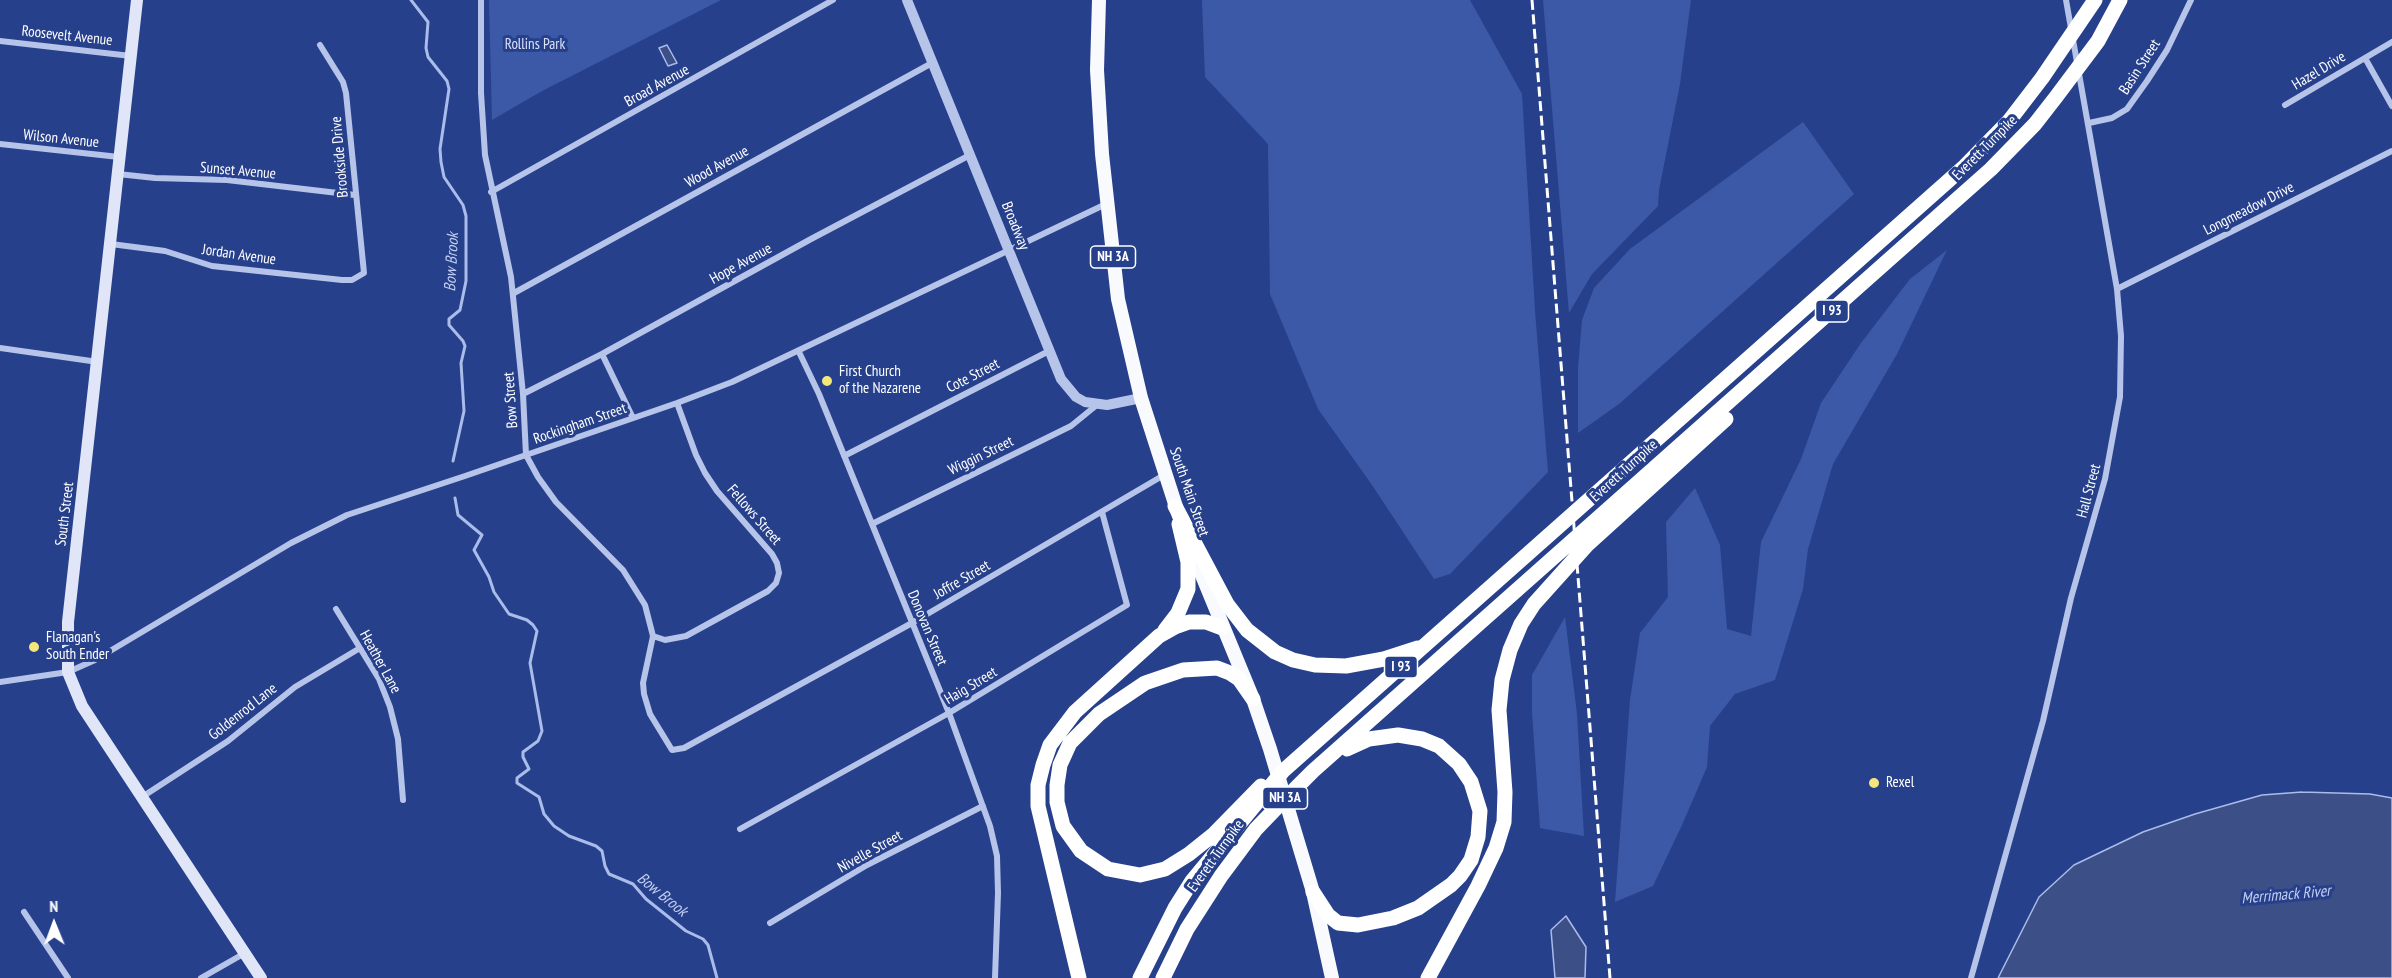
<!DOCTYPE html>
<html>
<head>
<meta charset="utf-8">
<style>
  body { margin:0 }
  #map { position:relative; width:2392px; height:978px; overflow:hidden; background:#27408b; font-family:"PT Sans Narrow",sans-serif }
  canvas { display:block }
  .north { position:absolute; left:24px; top:894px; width:60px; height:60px; -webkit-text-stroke:4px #27408b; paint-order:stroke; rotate:359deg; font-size:16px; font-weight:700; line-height:24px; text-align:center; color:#fff }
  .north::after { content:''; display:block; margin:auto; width:21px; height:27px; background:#fff; clip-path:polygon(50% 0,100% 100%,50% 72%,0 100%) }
</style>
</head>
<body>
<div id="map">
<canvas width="2392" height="978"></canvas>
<div class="north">N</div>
</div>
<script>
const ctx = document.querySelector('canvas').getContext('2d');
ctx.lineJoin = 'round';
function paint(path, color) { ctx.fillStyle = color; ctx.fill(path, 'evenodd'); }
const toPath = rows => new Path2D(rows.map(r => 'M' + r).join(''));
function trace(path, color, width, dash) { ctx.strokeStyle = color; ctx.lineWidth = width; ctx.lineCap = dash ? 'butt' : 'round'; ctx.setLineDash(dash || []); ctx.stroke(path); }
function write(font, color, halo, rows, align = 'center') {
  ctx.font = font + ' "PT Sans Narrow",sans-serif'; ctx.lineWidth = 6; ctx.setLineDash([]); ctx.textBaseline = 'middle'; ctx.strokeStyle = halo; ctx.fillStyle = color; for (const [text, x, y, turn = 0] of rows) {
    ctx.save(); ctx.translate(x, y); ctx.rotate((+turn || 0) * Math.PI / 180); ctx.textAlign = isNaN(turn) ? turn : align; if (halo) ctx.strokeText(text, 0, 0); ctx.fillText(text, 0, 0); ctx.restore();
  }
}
paint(toPath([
  [489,0,721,0,542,91,492,120],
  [1202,0,1470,0,1522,94,1535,311,1548,472,1450,574,1434,579,1372,485,1318,409,1270,294,1268,144,1205,77],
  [1543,0,1691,0,1680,84,1659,190,1658,206,1592,274,1569,313],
  [1803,122,1854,194,1619,404,1578,433,1578,368,1582,320,1594,288,1630,249],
  [1947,250,1897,354,1833,464,1808,549,1803,589,1775,680,1735,694,1710,726,1707,767,1682,825,1653,886,1615,902,1630,700,1640,633,1668,597,1666,522,1695,488,1720,545,1727,629,1751,636,1761,542,1801,459,1821,403,1861,343,1910,279],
  [1565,617,1577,714,1584,836,1540,828,1532,712,1532,675]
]), '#3c59a8');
const water = toPath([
  [667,45,677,63,668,66,659,48,667,45],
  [2302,792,2370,794,2392,798,2392,978,1998,978,2039,897,2074,865,2143,832,2195,814,2262,795,2302,792],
  [1566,916,1586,947,1585,978,1555,978,1551,930,1566,916]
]);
paint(water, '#3d4f87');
trace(water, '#aabcea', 1.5);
trace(toPath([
  [411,0,428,22,426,48,428,57,447,81,449,89,440,149,441,162,444,177,463,205,466,216,466,281,460,310,449,319,449,325,463,341,465,346,461,363,464,411,453,461],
  [455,498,458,515,482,535,474,550,489,577,494,592,509,614,527,620,533,625,537,631,530,663,542,731,538,741,523,752,523,757,529,769,517,778,517,783,539,797,544,814,554,826,569,836,596,846,602,851,605,866,609,874,633,884,646,899,686,931,703,939,708,945,717,978]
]), '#aabcea', 3);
trace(toPath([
  [481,0,481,93,485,155,511,277,523,394,526,455,538,477,556,502,623,570,645,605,653,636,643,683,644,694,650,714,672,750,684,748,912,623,1164,475],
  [0,41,131,56],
  [2365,58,2392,106],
  [2285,105,2392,42],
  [2089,123,2112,118,2127,109,2147,81,2167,50,2191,0],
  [0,144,119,157],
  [118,174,155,178,227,180,355,195],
  [491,192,833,0],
  [111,244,165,251,212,266,342,280,352,280,364,273,346,93,343,82,320,45],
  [2117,289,2392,151],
  [514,293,932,63],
  [0,348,98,362],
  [799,352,819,394,949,713,990,826,997,856,998,893,995,978],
  [602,354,633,418],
  [523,394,602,354,811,239,970,155],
  [844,456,1049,351],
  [872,524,1071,426,1098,404],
  [336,609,379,679,390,707,398,739,403,800],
  [653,636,665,640,686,636,768,591,776,583,779,573,777,563,772,554,717,491,705,473,696,455,677,403],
  [0,682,68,672,95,660,291,543,347,515,465,476,677,403,732,382,1106,204],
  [142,797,228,741,295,687,360,648],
  [740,829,949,713,1127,605,1102,512],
  [24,912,68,978],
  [770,923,867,865,983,806],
  [201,978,245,953],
  [1971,978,2043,721,2071,598,2105,479,2120,397,2121,336,2117,289,2066,0]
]), '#b6c4ea', 6);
trace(toPath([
  [907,0,1061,379,1076,397,1085,402,1107,405,1141,398]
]), '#b6c4ea', 10);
trace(toPath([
  [137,0,68,622,68,672,82,706,261,978]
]), '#e0e6f8', 12);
trace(toPath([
  [1099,0,1097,70,1102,154,1118,299,1141,398,1179,516],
  [1192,551,1253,699,1270,749,1313,892,1332,978]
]), '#f9fafe', 14);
trace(toPath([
  [1175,506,1227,604,1247,630,1275,652,1293,660,1315,665,1346,666,1384,659,1418,648],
  [1165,630,1178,613,1188,589,1188,562,1179,524],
  [1253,699,1239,679,1230,673,1217,668,1183,670,1145,683,1099,714,1070,743,1060,765,1057,785,1057,802,1063,826,1081,851,1108,869,1140,875,1165,869,1189,854,1214,834,1261,786],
  [1313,892,1328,915,1338,923,1358,925,1393,918,1418,908,1451,885,1460,876,1471,860,1478,837,1480,811,1471,782,1459,764,1439,746,1422,739,1398,735,1369,739,1347,749],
  [1079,978,1038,806,1038,785,1043,765,1050,745,1075,712,1159,636,1175,627,1189,622,1206,622,1222,628],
  [1140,978,1175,908,1192,881,1283,771,1965,166,2009,121,2042,78,2095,0],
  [1163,978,1187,929,1221,876,1256,829,1282,802,1313,771,1991,169,2035,124,2056,97,2098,41,2120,0],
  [1428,978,1478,886,1496,848,1504,822,1505,792,1499,710,1502,680,1510,650,1521,624,1534,604,1587,545,1726,419]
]), '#fff', 15);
trace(toPath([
  [1532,0,1610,978]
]), '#fff', 3, [10, 4.5]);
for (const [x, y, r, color] of [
  [827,381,6,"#f2e67c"],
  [34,647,6,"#f2e67c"],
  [1874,783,6,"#f2e67c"]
]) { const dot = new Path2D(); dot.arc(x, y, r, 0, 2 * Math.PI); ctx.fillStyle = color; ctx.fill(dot); trace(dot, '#27408b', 2); }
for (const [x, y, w] of [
  [1113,257,45],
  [1832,311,33],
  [1401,667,33],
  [1285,798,45]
]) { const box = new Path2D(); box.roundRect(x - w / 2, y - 11, w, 22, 4.5); ctx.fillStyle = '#27408b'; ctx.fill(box); trace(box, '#fff', 1.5); }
write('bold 14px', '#fff', null, [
  ["NH 3A",1113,257],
  ["I 93",1832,311],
  ["I 93",1401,667],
  ["NH 3A",1285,798]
]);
write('15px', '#fff', '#27408b', [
  ["Roosevelt Avenue",67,36,6],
  ["Basin Street",2140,67,-57],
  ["Hazel Drive",2319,71,-31],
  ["Broad Avenue",657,86,-29],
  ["Wilson Avenue",61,139,6],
  ["Everett Turnpike",1985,148,-45],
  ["Brookside Drive",340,157,-95],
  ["Wood Avenue",717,167,-29],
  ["Sunset Avenue",238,171,5],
  ["Longmeadow Drive",2249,209,-27],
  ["Broadway",1015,226,68],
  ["Jordan Avenue",239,255,8],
  ["Hope Avenue",741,264,-29],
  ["Cote Street",973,376,-27],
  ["Bow Street",511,400,-94],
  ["Rockingham Street",580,424,-19],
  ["Wiggin Street",981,456,-26],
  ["Everett Turnpike",1624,471,-42],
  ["Hall Street",2089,491,-75],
  ["South Main Street",1189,492,71],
  ["South Street",65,514,-83],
  ["Fellows Street",754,515,49],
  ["Joffre Street",962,580,-30],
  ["Donovan Street",927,628,67],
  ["Heather Lane",380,662,61],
  ["Haig Street",971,686,-31],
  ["Goldenrod Lane",243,712,-38],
  ["Nivelle Street",870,852,-29],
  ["Everett Turnpike",1216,856,-54]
]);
write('15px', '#dae2f8', '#27408b', [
  ["Rollins Park",535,45]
]);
write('15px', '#fff', '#27408b', [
  ["First Church",839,372],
  ["of the Nazarene",839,389],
  ["Flanagan's",46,638],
  ["South Ender",46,655],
  ["Rexel",1886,783]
], 'left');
write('italic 16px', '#c2cff1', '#27408b', [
  ["Bow Brook",452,262,-87],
  ["Bow Brook",662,895,39],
  ["Merrimack River",2286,895,-5]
]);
</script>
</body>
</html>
